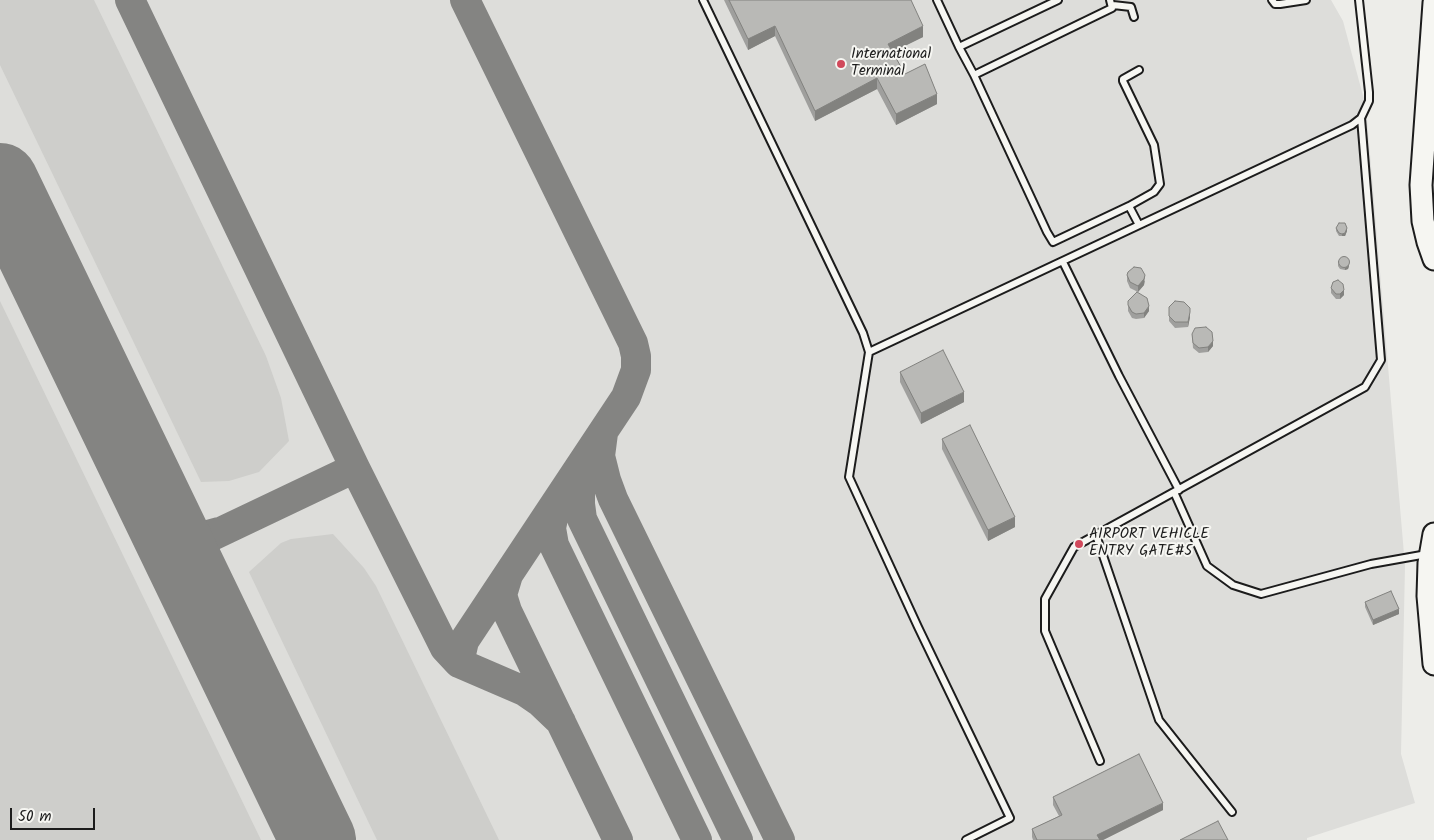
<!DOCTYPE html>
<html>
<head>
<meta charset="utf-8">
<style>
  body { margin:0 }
  #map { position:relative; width:1434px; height:840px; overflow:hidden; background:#edede9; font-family:Kalam,sans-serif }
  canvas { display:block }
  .scale { position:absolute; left:10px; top:808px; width:85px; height:22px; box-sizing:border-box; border:2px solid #1c1c1c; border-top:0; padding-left:6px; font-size:15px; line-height:18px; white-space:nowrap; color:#1c1c1c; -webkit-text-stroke:4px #f6f6f2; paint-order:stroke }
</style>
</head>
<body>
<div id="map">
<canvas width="1434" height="840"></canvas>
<div class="scale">50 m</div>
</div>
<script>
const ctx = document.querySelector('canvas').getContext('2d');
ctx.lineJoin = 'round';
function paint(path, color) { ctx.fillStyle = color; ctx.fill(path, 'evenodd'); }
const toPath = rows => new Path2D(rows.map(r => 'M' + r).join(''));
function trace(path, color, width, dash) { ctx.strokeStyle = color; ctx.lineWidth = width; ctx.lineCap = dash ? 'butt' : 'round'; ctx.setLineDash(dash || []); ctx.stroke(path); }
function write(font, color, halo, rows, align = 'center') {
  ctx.font = font + ' Kalam,sans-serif'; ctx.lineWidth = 4; ctx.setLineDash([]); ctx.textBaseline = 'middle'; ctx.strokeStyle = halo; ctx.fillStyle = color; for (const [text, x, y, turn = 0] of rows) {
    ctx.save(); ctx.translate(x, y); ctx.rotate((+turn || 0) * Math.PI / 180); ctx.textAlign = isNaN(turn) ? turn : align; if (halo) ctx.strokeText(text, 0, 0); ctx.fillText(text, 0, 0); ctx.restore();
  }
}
paint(toPath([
  [0,0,1331,0,1343,21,1366,107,1405,566,1401,754,1415,803,1307,838,1307,840,0,840]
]), '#ddddda');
paint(toPath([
  [0,0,94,0,266,356,281,398,289,441,259,472,229,481,201,482,0,65],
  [0,301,261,840,0,840],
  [333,534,364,568,376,586,499,840,377,840,249,572,281,543,291,539]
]), '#cececb');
trace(toPath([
  [130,0,355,468,445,648,459,663,524,691,540,702,561,722],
  [603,433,600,456,606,480,613,499,780,840],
  [585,464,580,484,580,504,582,519,738,840],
  [556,504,551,528,554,545,697,840],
  [162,516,169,527,179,536,197,538,219,532],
  [508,575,502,595,507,611,618,840],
  [195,584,191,574,190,562,200,545,210,537,355,468],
  [459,663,464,641,626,397,636,370,636,356,633,343,465,0]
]), '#848482', 30);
trace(toPath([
  [0,181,318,840]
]), '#848482', 76);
const service = toPath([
  [703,0,863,333,869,352,849,477,918,627,1010,818,966,840],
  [937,0,959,47,1058,0],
  [1272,0,1275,4,1280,4,1306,0],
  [1113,5,1131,7,1134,17],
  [959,47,974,75,1112,8,1110,0],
  [974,75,1047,232,1053,242,1129,206,1139,225],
  [1129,206,1154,192,1160,184,1154,145,1123,81,1123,79,1139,70],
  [1063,262,1119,376,1179,490],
  [869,352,1352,125,1361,118],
  [1174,492,1207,566,1233,585,1261,594,1371,564,1427,554],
  [1096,535,1159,720,1232,812],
  [1100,761,1045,631,1045,599,1074,547,1365,387,1381,360,1361,118,1369,101,1369,92,1359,0]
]);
const trunk = toPath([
  [1434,3,1421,185,1423,221,1428,242,1434,259],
  [1434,534,1429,563,1428,596,1434,664]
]);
trace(service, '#1c1c1c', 10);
trace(trunk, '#1c1c1c', 25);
trace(service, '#f6f6f2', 6);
trace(trunk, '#f6f6f2', 21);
paint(toPath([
  [724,0,911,0,923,37,893,52,905,74,937,104,896,125,877,89,815,121,775,36,748,50],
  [1336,228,1347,231,1345,236,1339,236,1336,231],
  [1338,263,1349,266,1348,269,1345,270,1340,269,1338,266],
  [1127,275,1145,281,1144,285,1138,292,1130,288,1127,281],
  [1331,288,1344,295,1340,299,1336,299,1331,293],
  [1128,305,1149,311,1144,318,1136,319,1132,318,1128,311],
  [1169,307,1190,317,1188,327,1175,328,1169,321],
  [1192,334,1213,346,1208,352,1199,353,1193,348],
  [900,372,964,402,921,424,900,382],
  [942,439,1015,527,988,541,942,449],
  [1365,602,1399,614,1373,625,1365,607],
  [1053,797,1163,810,1103,840,1033,840,1032,837,1032,829,1059,816,1053,805]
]), '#9f9f9d');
paint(toPath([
  [775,26,775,36,748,50,748,39],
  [923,26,923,37,888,54,888,44],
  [877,78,877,89,815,121,815,111],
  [937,94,937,104,896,125,896,114],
  [1347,228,1347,231,1345,236,1342,236,1342,234],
  [1349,263,1349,266,1348,269,1345,270,1345,268],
  [1145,275,1144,285,1138,292,1138,286],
  [1344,290,1344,295,1340,299,1340,294],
  [1149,306,1149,311,1144,318,1144,313],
  [1190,312,1190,317,1188,327,1188,322],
  [1213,341,1213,346,1208,352,1208,347],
  [964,392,964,402,921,424,921,413],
  [1015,517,1015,527,988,541,988,530],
  [1399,609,1399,614,1373,625,1373,620],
  [1163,803,1163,810,1103,840,1097,840,1097,835]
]), '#82827f');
const building = toPath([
  [729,0,911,0,923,26,888,44,905,74,925,64,937,94,896,114,877,78,815,111,775,26,748,39,729,0],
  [1339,223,1345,223,1347,228,1345,233,1342,234,1339,233,1336,228,1339,223],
  '1338.5 262a5.5 5.5 0 1 1 11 0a5.5 5.5 0 1 1-11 0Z',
  [1134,267,1141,268,1145,275,1144,279,1138,286,1130,282,1127,275,1128,272,1134,267],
  [1338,280,1343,284,1344,290,1340,294,1336,294,1331,288,1333,282,1338,280],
  [1137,292,1147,298,1149,306,1144,313,1136,314,1132,312,1128,305,1128,301,1137,292],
  [1175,301,1184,302,1190,308,1190,312,1188,322,1175,322,1169,316,1169,307,1175,301],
  [1206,327,1212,332,1213,341,1208,347,1199,348,1193,343,1192,334,1195,328,1206,327],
  [943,350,964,392,921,413,900,372,943,350],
  [970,425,1015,517,988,530,942,439,970,425],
  [1391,591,1399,609,1373,620,1365,602,1391,591],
  [1139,754,1163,803,1097,835,1100,840,1037,840,1032,829,1062,815,1053,797,1139,754],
  [1218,821,1228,840,1180,840,1218,821]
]);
paint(building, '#b9b9b6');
trace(building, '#82827f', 1);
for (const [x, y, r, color] of [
  [841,64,5,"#d1495b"],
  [1079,544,5,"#d1495b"]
]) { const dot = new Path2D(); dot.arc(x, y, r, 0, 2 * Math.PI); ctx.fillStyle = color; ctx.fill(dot); trace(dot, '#f6f6f2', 2); }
write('15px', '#1c1c1c', '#f6f6f2', [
  ["International",851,55],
  ["Terminal",851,72],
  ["AIRPORT VEHICLE",1089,535],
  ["ENTRY GATE#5",1089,552]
], 'left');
</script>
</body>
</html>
